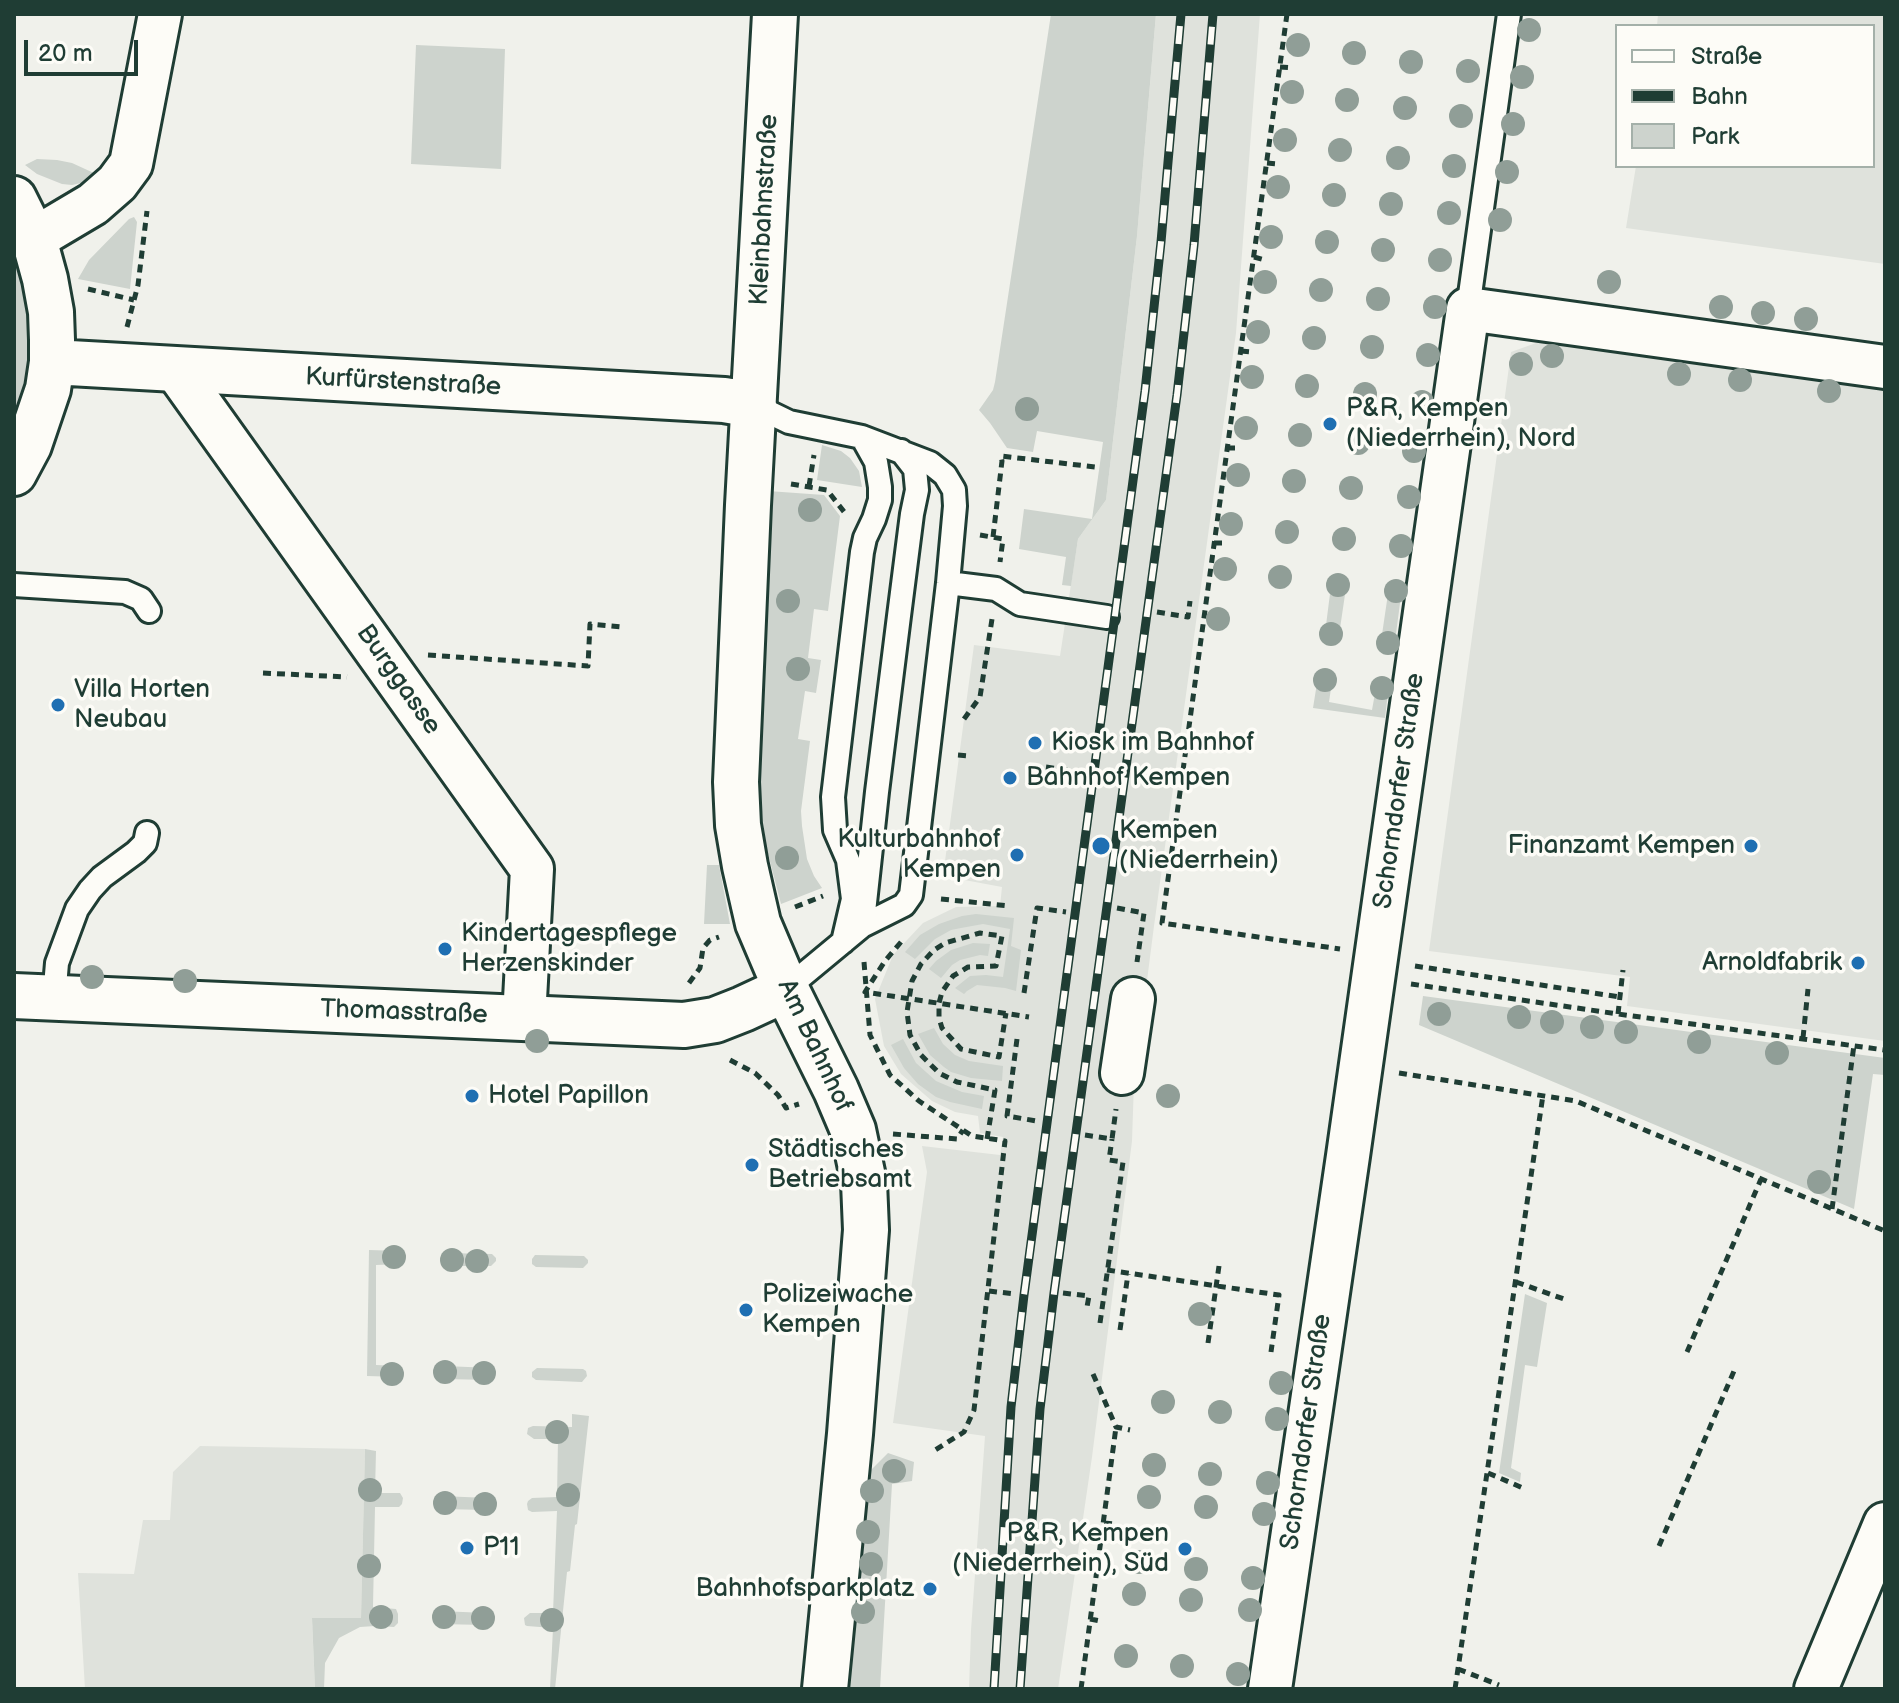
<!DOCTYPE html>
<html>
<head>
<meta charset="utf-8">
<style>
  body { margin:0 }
  #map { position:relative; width:1899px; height:1703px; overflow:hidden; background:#f0f1eb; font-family:"Balsamiq Sans",sans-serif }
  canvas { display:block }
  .frame { position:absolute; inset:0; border:16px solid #1f3d34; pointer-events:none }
  .legend { position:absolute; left:1615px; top:24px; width:260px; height:144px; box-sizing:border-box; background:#fdfcf7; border:2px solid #a4b0a9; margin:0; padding:10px 14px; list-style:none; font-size:24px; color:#1f3d34 }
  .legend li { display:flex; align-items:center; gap:16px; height:40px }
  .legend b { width:40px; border:2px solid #a4b0a9 }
  .scale { position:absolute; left:24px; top:40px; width:114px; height:36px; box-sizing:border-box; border:4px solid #1f3d34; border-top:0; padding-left:10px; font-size:24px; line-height:28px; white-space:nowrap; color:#1f3d34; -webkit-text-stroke:6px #fdfcf7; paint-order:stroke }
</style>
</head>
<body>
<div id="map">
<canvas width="1899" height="1703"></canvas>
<div class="frame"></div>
<ul class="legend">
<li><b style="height:10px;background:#fdfcf7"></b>Straße</li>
<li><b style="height:10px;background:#1f3d34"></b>Bahn</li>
<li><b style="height:22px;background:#cdd3cd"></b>Park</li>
</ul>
<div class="scale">20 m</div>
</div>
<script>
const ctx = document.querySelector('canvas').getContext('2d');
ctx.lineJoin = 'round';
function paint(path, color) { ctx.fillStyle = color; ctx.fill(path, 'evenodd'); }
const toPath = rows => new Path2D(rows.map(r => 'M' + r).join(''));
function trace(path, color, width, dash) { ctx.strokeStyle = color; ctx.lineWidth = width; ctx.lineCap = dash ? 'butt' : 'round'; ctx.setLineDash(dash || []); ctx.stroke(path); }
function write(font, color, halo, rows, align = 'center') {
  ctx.font = font + ' "Balsamiq Sans",sans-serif'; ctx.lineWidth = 7; ctx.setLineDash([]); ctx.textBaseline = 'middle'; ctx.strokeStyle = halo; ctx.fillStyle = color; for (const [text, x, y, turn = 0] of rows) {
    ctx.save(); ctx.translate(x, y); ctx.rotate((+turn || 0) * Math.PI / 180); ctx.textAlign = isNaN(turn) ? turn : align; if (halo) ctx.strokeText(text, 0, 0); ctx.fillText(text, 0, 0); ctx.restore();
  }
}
paint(toPath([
  [1156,14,1260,14,1236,333,1154,926,1134,1082,1132,1141,1092,1457,1058,1689,969,1689,971,1630,985,1436,893,1423,927,1172,922,1146,1000,1155,1003,1137,980,1133,978,1116,955,1112,932,1101,901,1074,884,1046,875,999,893,955,923,923,956,907,1000,906,1002,887,943,876,974,645,1060,656,1078,539,1106,500,1137,236],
  [1658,14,1885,14,1885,264,1626,228,1636,166,1873,166,1873,26,1657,26],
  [1550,338,1885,386,1885,1041,1627,1006,1630,977,1429,951,1511,352],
  [200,1446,365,1449,361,1619,312,1619,315,1689,85,1689,78,1573,134,1574,143,1520,170,1520,173,1472]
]), '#dfe2dc');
paint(toPath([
  [1051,14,1156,14,1137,236,1106,500,1078,539,1071,586,1062,585,1066,557,1019,549,1024,509,1092,519,1103,442,1037,431,1033,452,1007,448,990,423,979,410,993,390,995,382],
  [416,45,505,49,501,169,411,164],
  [37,159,57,160,72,163,96,174,81,183,72,185,62,184,37,174,25,165],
  [134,217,137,222,130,289,78,279,89,260,129,219],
  [14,248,26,291,29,327,29,360,24,392,14,423],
  [822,445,841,451,850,458,859,471,862,487,817,480],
  [768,491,824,495,840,516,828,611,814,609,808,658,821,660,816,693,805,691,798,739,810,741,801,811,802,826,807,859,814,876,822,888,781,904,766,846,759,786,758,751],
  [1332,578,1347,581,1338,642,1324,641],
  [1389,587,1402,588,1394,649,1380,648],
  [1325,674,1333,675,1329,702,1372,710,1377,682,1389,684,1385,718,1313,708,1317,683],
  [707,865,719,865,730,924,704,924],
  [976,914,1014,918,1011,946,1021,950,1016,991,1005,988,977,985,967,991,964,994,955,988,970,976,986,975,1003,977,1010,929,983,924,961,928,951,930,935,939,915,959,905,952,920,935,939,924,962,916],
  [973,943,990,944,988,956,980,955,960,960,952,965,941,978,929,969,936,961,951,950],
  [1423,996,1885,1058,1885,1075,1873,1074,1854,1209,1419,1025],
  [934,1028,943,1044,955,1055,969,1061,1003,1066,1002,1081,971,1078,951,1072,944,1067,930,1055,918,1034],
  [903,1039,916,1063,936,1081,962,1092,984,1096,982,1109,950,1102,936,1097,918,1084,904,1068,891,1045],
  [369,1250,401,1251,405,1255,404,1262,400,1264,376,1265,376,1365,399,1366,403,1370,400,1377,367,1376],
  [446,1253,492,1254,496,1258,496,1261,491,1266,445,1266,441,1262,441,1257],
  [535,1255,584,1256,588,1260,588,1263,583,1268,536,1267,532,1264,532,1259],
  [1525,1294,1547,1303,1537,1367,1525,1365,1511,1468,1521,1473,1520,1482,1499,1473],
  [445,1366,491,1368,495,1371,495,1375,490,1380,444,1379,439,1376,439,1371],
  [537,1368,583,1369,586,1371,587,1376,582,1382,536,1380,532,1377,532,1372],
  [572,1414,589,1416,577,1524,575,1525,570,1571,567,1572,555,1689,550,1689,553,1628,527,1626,525,1625,524,1618,530,1613,553,1613,557,1511,532,1512,528,1510,527,1504,528,1501,532,1498,557,1497,558,1439,534,1439,527,1434,528,1428,533,1426,572,1427],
  [365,1449,376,1451,375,1493,400,1493,403,1498,402,1504,399,1507,375,1507,373,1607,396,1609,398,1614,398,1623,394,1627,375,1626,360,1627,339,1638,325,1663,324,1689,315,1689,312,1618,361,1618],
  [888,1453,914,1462,912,1481,892,1484,880,1689,849,1689,853,1607,871,1470],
  [441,1496,488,1498,491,1501,491,1505,487,1510,440,1509,436,1506,436,1501],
  [440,1611,486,1613,490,1616,490,1620,485,1625,439,1624,435,1621,435,1616]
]), '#cdd3cd');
const lane = toPath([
  [1468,309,1509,14],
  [754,405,789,422,862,437,930,463,945,475,954,490,955,506,948,583,911,895,904,905,862,926,786,989],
  [948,583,996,589,1020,604,1107,617],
  [14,585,125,592,141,599,149,611],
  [864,912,877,792,899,616,912,514,917,490,915,469,901,451],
  [843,942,853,899,848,860,835,830,833,797,862,552,865,538,874,519,880,500,880,487,876,462,862,437],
  [54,998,57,963,77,909,90,890,102,877,136,852,145,843,147,833]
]);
const street = toPath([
  [34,239,93,204,117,183,131,164,160,14],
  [176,370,532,869,524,1018],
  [1122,1073,1133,999],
  [1270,1689,1348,1156,1468,309,1885,367],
  [1816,1689,1885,1524]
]);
const secondary = toPath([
  [775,14,748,505,736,782,738,825,745,866,758,923,786,989,836,1090,853,1130,864,1182,866,1230,850,1434,825,1689],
  [14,199,34,239,45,279,51,312,52,340,52,362,48,389,29,445,14,473],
  [52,362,724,400,754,405],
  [14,996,684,1025,715,1020,743,1009,786,989]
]);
trace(lane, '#1f3d34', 28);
trace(street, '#1f3d34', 48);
trace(secondary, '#1f3d34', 50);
trace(toPath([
  [1287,14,1162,923,1340,949],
  [1280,67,1293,68],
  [1267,163,1279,164],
  [1254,257,1265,260],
  [88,289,134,300],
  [127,327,138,285,147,211],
  [1241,351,1252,352],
  [1227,448,1238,448],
  [791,484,827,490,845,513],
  [809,486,814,455],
  [980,535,1003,539,1000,562],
  [993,537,1002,461,1001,456,1095,467],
  [1214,543,1224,543],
  [1157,612,1188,617,1190,601],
  [428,655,588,666,590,624,622,627],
  [263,673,347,677],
  [964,719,980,697,992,619],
  [958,755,970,756],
  [1046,767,1086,773],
  [1135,775,1181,782],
  [941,899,1010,906],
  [795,907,823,896],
  [1117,908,1144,913,1137,962],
  [901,942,885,961,865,992,1029,1017],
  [864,962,870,1035,890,1075,919,1101,972,1136,1005,1141,974,1410,964,1432,932,1452],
  [1415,966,1620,997],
  [689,983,700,968,703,948,710,940,719,937],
  [1411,984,1618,1014,1885,1050],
  [1024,993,1037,908,1066,912],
  [1618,1014,1623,970],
  [1803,1038,1808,989],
  [1017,1039,1007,1116,1037,1121],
  [730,1060,755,1073,778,1095,786,1108,799,1104],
  [1399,1073,1576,1101,1885,1231],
  [893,1134,957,1139,963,1130],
  [1085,1135,1112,1139,1116,1109],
  [987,1139,995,1090,957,1082,939,1073,921,1055,910,1035,907,1012,912,981,921,964,934,950,945,943,980,933,1002,936,996,966,968,967,953,976,942,992,939,1003,939,1018,942,1028,961,1049,999,1057,1006,1013],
  [1832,1209,1854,1045],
  [1107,1270,1279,1295,1271,1352],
  [1516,1282,1564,1299],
  [989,1291,1015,1294],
  [1063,1293,1089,1296,1087,1307],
  [1100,1323,1123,1162,1109,1160,1112,1139],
  [1120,1330,1128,1274],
  [1208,1343,1219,1266],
  [1687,1352,1761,1179],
  [1093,1374,1116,1427,1130,1430],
  [1488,1473,1523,1488],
  [1104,1523,1114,1524],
  [1659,1546,1734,1371],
  [1090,1619,1100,1621],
  [1458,1669,1499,1685],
  [1081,1689,1116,1427],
  [1455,1689,1543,1095]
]), '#1f3d34', 5, [8, 6]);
trace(lane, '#fdfcf7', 22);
trace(street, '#fdfcf7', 42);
trace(secondary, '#fdfcf7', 44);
const rail = toPath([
  [994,1689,1011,1407,1024,1295,1145,391,1161,242,1181,14],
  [1020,1689,1040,1409,1054,1293,1177,395,1194,245,1213,14]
]);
trace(rail, '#1f3d34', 9);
trace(rail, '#fdfcf7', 6, [18]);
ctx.fillStyle = '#909e97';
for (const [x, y] of [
  [1529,30],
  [1298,45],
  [1354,53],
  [1411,62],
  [1468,71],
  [1522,77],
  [1292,92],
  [1347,100],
  [1405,108],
  [1461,116],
  [1513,124],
  [1285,140],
  [1340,150],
  [1398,158],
  [1454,166],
  [1507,172],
  [1278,187],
  [1334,195],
  [1391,204],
  [1449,213],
  [1500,220],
  [1271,237],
  [1327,242],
  [1383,250],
  [1440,260],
  [1265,282],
  [1609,282],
  [1321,290],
  [1378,299],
  [1435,307],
  [1721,307],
  [1763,313],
  [1806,319],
  [1258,332],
  [1314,338],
  [1372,347],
  [1428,355],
  [1552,356],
  [1521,364],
  [1679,374],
  [1252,377],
  [1740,380],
  [1307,386],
  [1829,391],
  [1365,394],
  [1422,402],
  [1027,409],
  [1246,428],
  [1300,435],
  [1358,443],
  [1414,451],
  [1238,475],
  [1294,481],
  [1351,488],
  [1409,497],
  [810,510],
  [1231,524],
  [1287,532],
  [1344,539],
  [1401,546],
  [1225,569],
  [1280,577],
  [1338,585],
  [1396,591],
  [788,601],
  [1218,619],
  [1331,634],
  [1388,643],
  [798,669],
  [1325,680],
  [1382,688],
  [787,858],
  [92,977],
  [185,981],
  [1439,1014],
  [1519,1017],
  [1552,1022],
  [1592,1027],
  [1626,1032],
  [537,1041],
  [1699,1042],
  [1777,1053],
  [1168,1096],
  [1819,1182],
  [394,1257],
  [452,1260],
  [477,1261],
  [1200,1314],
  [445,1372],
  [484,1373],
  [392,1374],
  [1281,1383],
  [1163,1402],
  [1220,1412],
  [1277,1419],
  [557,1432],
  [1154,1465],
  [894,1471],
  [1210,1474],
  [1268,1483],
  [370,1490],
  [872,1491],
  [568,1495],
  [1149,1497],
  [445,1503],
  [485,1504],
  [1206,1507],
  [1264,1514],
  [868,1532],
  [1139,1562],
  [871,1564],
  [369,1566],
  [1196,1569],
  [1253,1578],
  [1134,1594],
  [1191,1600],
  [1250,1610],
  [863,1612],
  [381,1617],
  [444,1617],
  [483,1618],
  [552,1620],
  [1126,1656],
  [1182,1666],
  [1238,1674]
]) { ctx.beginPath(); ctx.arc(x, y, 12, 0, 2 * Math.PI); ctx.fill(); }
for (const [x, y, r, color] of [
  [1330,424,8,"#1f6fb2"],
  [58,705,8,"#1f6fb2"],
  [1035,743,8,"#1f6fb2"],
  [1010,778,8,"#1f6fb2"],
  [1101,846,10,"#1f6fb2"],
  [1751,846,8,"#1f6fb2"],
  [1017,855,8,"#1f6fb2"],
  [445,949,8,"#1f6fb2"],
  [1858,963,8,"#1f6fb2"],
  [472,1096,8,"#1f6fb2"],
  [752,1165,8,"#1f6fb2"],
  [746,1310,8,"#1f6fb2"],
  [467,1548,8,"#1f6fb2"],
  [1185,1549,8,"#1f6fb2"],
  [930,1589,8,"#1f6fb2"]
]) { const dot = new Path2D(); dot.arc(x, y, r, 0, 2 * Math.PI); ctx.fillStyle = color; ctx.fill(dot); trace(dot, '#fdfcf7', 3); }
write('26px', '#1f3d34', '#fdfcf7', [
  ["Kleinbahnstraße",765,210,-87],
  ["Kurfürstenstraße",403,383,3],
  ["Burggasse",398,680,55],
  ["Schorndorfer Straße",1400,791,-82],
  ["Thomasstraße",404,1013,2],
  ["Am Bahnhof",814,1046,65],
  ["Schorndorfer Straße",1307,1432,-82]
]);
write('26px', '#1f3d34', '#fdfcf7', [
  ["P&R, Kempen",1346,409],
  ["(Niederrhein), Nord",1346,439],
  ["Villa Horten",74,690],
  ["Neubau",74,720],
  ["Kiosk im Bahnhof",1051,743],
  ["Bahnhof Kempen",1026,778],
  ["Kempen",1119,831],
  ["(Niederrhein)",1119,861],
  ["Kulturbahnhof",1001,840,"right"],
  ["Kempen",1001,870,"right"],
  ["Finanzamt Kempen",1735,846,"right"],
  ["Kindertagespflege",461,934],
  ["Herzenskinder",461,964],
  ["Arnoldfabrik",1842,963,"right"],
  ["Hotel Papillon",488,1096],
  ["Städtisches",768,1150],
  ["Betriebsamt",768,1180],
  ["Polizeiwache",762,1295],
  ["Kempen",762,1325],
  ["P&R, Kempen",1169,1534,"right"],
  ["(Niederrhein), Süd",1169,1564,"right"],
  ["P11",483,1548],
  ["Bahnhofsparkplatz",914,1589,"right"]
], 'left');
</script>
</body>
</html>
